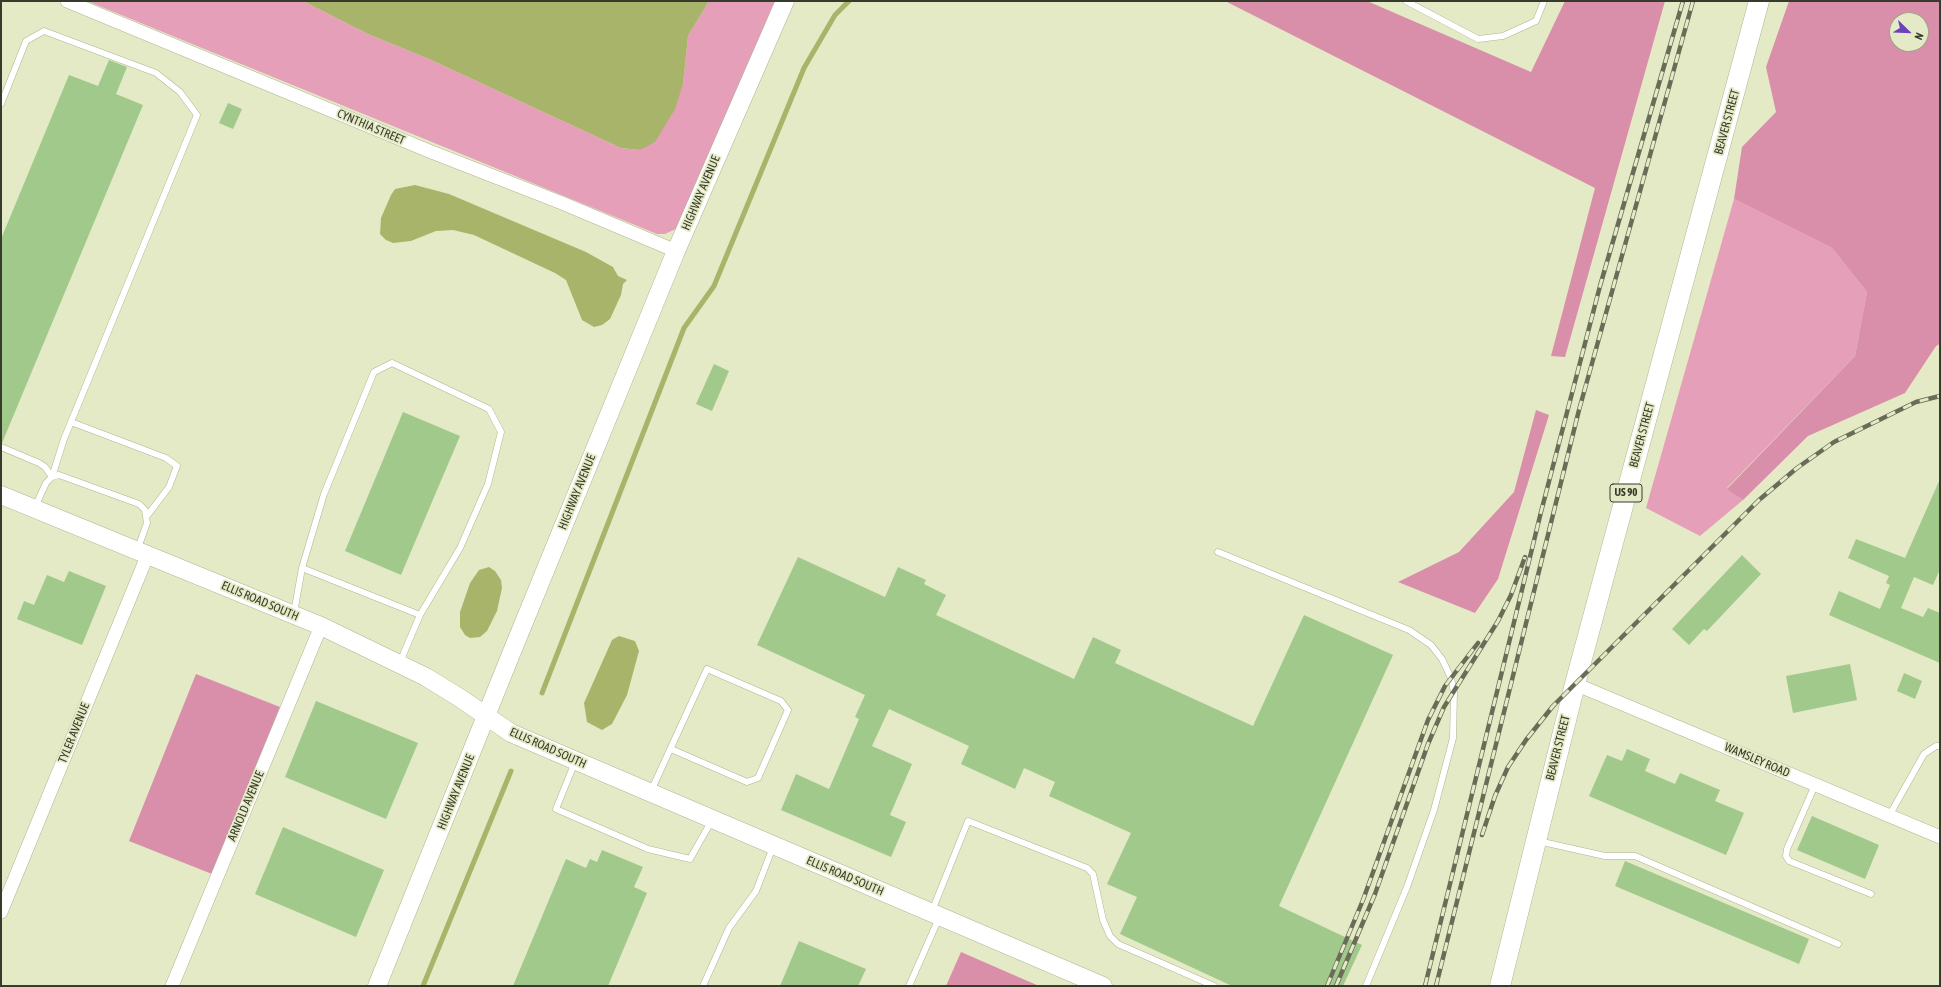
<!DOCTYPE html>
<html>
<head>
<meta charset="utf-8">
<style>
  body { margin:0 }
  #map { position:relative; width:1941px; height:987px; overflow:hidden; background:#e4eac5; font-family:"Asap Condensed",sans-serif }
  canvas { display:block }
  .frame { position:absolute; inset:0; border:2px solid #383b2c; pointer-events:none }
  .north { position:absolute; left:1889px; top:12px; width:40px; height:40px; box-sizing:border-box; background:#e4eac5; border:1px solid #9fa488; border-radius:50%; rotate:113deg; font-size:11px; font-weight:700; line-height:16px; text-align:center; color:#383b2c }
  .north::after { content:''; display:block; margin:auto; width:14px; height:18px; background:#6c41b9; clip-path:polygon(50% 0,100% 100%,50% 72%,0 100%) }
</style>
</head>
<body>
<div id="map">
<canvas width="1941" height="987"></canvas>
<div class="frame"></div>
<div class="north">N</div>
</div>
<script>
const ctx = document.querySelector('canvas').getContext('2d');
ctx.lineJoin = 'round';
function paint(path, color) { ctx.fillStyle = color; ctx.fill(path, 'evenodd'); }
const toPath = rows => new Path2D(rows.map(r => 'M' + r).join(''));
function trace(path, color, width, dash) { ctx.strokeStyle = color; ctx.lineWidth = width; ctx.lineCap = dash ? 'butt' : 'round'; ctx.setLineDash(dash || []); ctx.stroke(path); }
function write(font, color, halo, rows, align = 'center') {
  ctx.font = font + ' "Asap Condensed",sans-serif'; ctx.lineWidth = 3.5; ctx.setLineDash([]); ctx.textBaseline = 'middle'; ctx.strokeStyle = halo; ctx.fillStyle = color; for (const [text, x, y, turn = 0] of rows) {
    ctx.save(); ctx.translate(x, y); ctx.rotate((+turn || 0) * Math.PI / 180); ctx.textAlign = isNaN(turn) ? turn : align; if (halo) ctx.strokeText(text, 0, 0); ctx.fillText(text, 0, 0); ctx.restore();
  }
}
paint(toPath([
  [87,1,303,1,368,34,429,59,621,148,640,150,683,84,688,36,709,1,776,1,680,227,665,234,657,234],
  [1734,199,1832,248,1867,292,1855,356,1727,488,1743,500,1700,536,1646,508]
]), '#e59fb9');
paint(toPath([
  [1225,1,1367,1,1531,72,1565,1,1665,1,1565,357,1551,356,1595,188],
  [1789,1,1940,1,1940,344,1936,346,1905,393,1808,436,1743,500,1727,489,1855,356,1867,292,1832,248,1734,199,1742,147,1776,112,1766,67],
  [1897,20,1921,20,1921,44,1897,44],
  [1536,410,1549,415,1498,579,1475,613,1398,582,1459,552,1514,492],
  [196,674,280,707,212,874,129,841],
  [961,952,1039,986,946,986]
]), '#d98eaa');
paint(toPath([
  [303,1,709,1,688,36,683,84,675,109,655,142,640,150,621,148,429,59,368,34],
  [415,185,449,194,586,252,613,267,618,276,627,280,623,284,621,295,610,319,602,325,594,327,582,320,566,280,555,273,474,235,453,230,436,231,411,241,393,243,386,240,380,234,381,218,391,195,395,189],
  [489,567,495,571,501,580,502,588,497,611,487,631,480,637,470,638,465,635,460,627,460,612,470,583,479,570],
  [619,636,635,641,639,651,627,695,612,724,602,730,587,722,584,703,612,640]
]), '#a9b46b');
trace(toPath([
  [542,693,684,328,714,286,804,68,835,15,849,1],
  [423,986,511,771]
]), '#a9b46b', 5);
paint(toPath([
  [109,60,127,67,116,94,143,105,2,443,1,443,1,239,69,75,98,86],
  [228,103,242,109,233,129,219,123],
  [714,364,729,371,712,411,696,404],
  [403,412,460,436,401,575,345,551],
  [1940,479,1940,569,1933,585,1914,577,1901,608,1923,617,1928,608,1940,613,1940,663,1829,615,1839,591,1880,609,1890,585,1886,583,1889,576,1848,558,1856,539,1905,558],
  [1742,555,1761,574,1707,631,1704,629,1689,645,1672,629],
  [798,557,885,597,898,567,926,580,924,584,946,595,936,615,1074,679,1093,637,1121,650,1115,663,1253,726,1304,615,1393,655,1279,906,1362,945,1343,986,1232,986,1120,934,1137,897,1107,884,1131,833,1049,796,1055,782,1024,768,1015,789,961,764,969,746,889,709,872,746,912,764,890,815,906,822,891,857,781,810,796,774,829,789,859,719,855,717,865,695,757,645],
  [69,571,106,586,82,645,17,619,24,601,34,605,47,575,64,582],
  [1850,664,1857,700,1793,713,1786,676],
  [1904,673,1922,681,1915,699,1897,691],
  [316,701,418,743,386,819,285,777],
  [1627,749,1650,759,1645,771,1675,784,1680,773,1720,790,1715,801,1744,813,1726,855,1589,796,1607,755,1622,761],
  [1812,816,1879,845,1865,879,1797,850],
  [283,827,384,870,356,937,255,894],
  [602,850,643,867,634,887,647,893,608,986,513,986,566,859,586,868,590,859,597,862],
  [1625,861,1809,939,1799,964,1615,886],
  [799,941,866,969,858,986,780,986]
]), '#a0c98b');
const lane = toPath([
  [1406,1,1478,39,1503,36,1536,21,1544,1],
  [1,104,26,41,44,31,156,73,180,92,197,115,64,439,52,477],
  [71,422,166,458,177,466,169,487,147,516],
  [1,447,39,463,45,467,52,477],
  [35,507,46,483,52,477,59,475,139,504,145,510,147,523,138,548],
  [1218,552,1409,630,1431,645,1442,659,1451,678,1454,692,1453,738,1434,810,1407,887,1366,986],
  [302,568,420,615],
  [294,613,302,568,324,494,374,372,392,363,489,409,501,432,488,484,460,548,420,615,400,662],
  [575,762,556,809,648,849,690,859,712,820],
  [1815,785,1787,849,1786,856,1789,861,1871,894],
  [651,791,707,669,781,701,788,710,758,778,747,782,671,749],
  [1889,816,1924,754,1936,746,1940,746],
  [1538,841,1605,856,1635,856,1838,944],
  [932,911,968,821,1087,868,1093,874,1103,920,1110,936,1118,944,1214,986],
  [703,986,729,928,756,891,773,847],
  [909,986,939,918]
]);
const street = toPath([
  [67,1,429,151,562,203,676,251],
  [1575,684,1940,837],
  [1,912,148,554],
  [172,986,321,626]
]);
const secondary = toPath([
  [1,495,321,626,426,677,460,698,511,733,1103,986],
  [377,986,511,654,676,251,785,1]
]);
const primary = toPath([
  [1500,986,1575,684,1759,1]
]);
trace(lane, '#afb591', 7);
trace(street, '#afb591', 14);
trace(secondary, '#afb591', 19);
trace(primary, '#afb591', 21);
trace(lane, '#fff', 6);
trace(street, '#fff', 13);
trace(secondary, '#fff', 18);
trace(primary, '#fff', 20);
const rail = toPath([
  [1482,835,1495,796,1508,767,1526,740,1553,706,1759,500,1797,468,1834,442,1916,402,1940,396],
  [1327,986,1363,900,1428,720,1445,686,1478,643],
  [1336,986,1375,894,1428,744,1444,707,1498,621,1511,595,1525,557],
  [1425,986,1541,512,1600,286,1683,1],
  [1436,986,1579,410,1693,1]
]);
trace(rail, '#696d58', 4.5);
trace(rail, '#e4eac5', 3, [9]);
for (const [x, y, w] of [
  [1626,493,32]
]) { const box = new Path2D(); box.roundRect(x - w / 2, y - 9, w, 18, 3); ctx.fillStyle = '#e4eac5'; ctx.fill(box); trace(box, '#383b2c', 1); }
write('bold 11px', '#383b2c', null, [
  ["US 90",1626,493]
]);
write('12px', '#383b2c', '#e4eac5', [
  ["BEAVER STREET",1727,122,-75],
  ["CYNTHIA STREET",371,127,23],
  ["HIGHWAY AVENUE",701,193,-67],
  ["BEAVER STREET",1642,435,-75],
  ["HIGHWAY AVENUE",577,492,-68],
  ["ELLIS ROAD SOUTH",260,601,23],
  ["TYLER AVENUE",74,733,-68],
  ["ELLIS ROAD SOUTH",548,748,24],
  ["BEAVER STREET",1558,748,-76],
  ["WAMSLEY ROAD",1757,760,23],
  ["HIGHWAY AVENUE",456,792,-68],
  ["ARNOLD AVENUE",246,806,-67],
  ["ELLIS ROAD SOUTH",845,876,23]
]);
</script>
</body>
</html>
